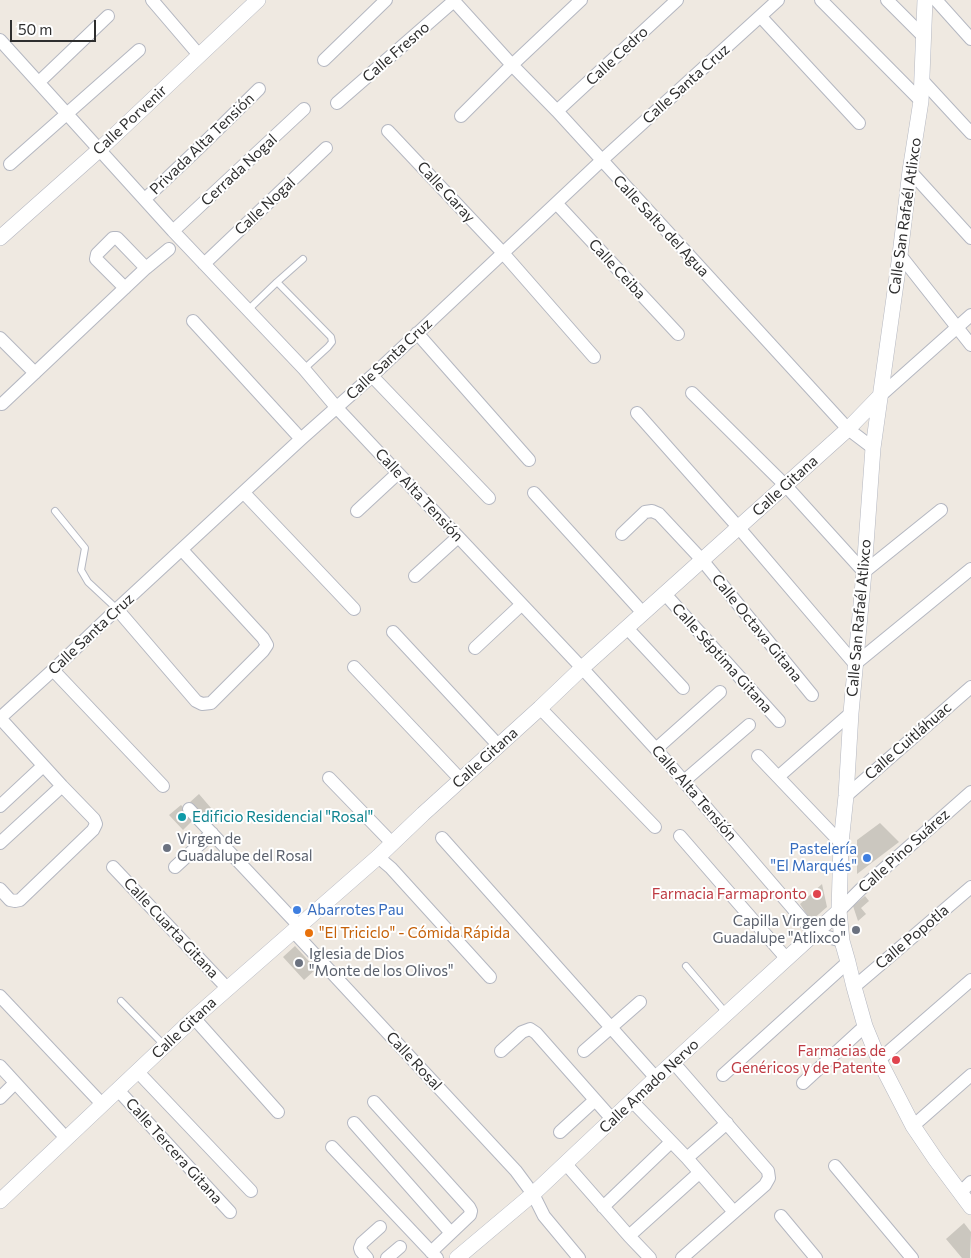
<!DOCTYPE html>
<html>
<head>
<meta charset="utf-8">
<style>
  body { margin:0 }
  #map { position:relative; width:971px; height:1258px; overflow:hidden; background:#efe9e1; font-family:Commissioner,sans-serif }
  canvas { display:block }
  .scale { position:absolute; left:10px; top:20px; width:86px; height:22px; box-sizing:border-box; border:2px solid #2e2e2e; border-top:0; padding-left:6px; font-size:15px; line-height:18px; white-space:nowrap; color:#2e2e2e; -webkit-text-stroke:4px #fff; paint-order:stroke }
</style>
</head>
<body>
<div id="map">
<canvas width="971" height="1258"></canvas>
<div class="scale">50 m</div>
</div>
<script>
const ctx = document.querySelector('canvas').getContext('2d');
ctx.lineJoin = 'round';
function paint(path, color) { ctx.fillStyle = color; ctx.fill(path, 'evenodd'); }
const toPath = rows => new Path2D(rows.map(r => 'M' + r).join(''));
function trace(path, color, width, dash) { ctx.strokeStyle = color; ctx.lineWidth = width; ctx.lineCap = dash ? 'butt' : 'round'; ctx.setLineDash(dash || []); ctx.stroke(path); }
function write(font, color, halo, rows, align = 'center') {
  ctx.font = font + ' Commissioner,sans-serif'; ctx.lineWidth = 4; ctx.setLineDash([]); ctx.textBaseline = 'middle'; ctx.strokeStyle = halo; ctx.fillStyle = color; for (const [text, x, y, turn = 0] of rows) {
    ctx.save(); ctx.translate(x, y); ctx.rotate((+turn || 0) * Math.PI / 180); ctx.textAlign = isNaN(turn) ? turn : align; if (halo) ctx.strokeText(text, 0, 0); ctx.fillText(text, 0, 0); ctx.restore();
  }
}
paint(toPath([
  [199,794,211,808,201,816,189,803],
  [181,805,194,819,183,830,169,815],
  [880,823,899,842,857,874,857,840],
  [822,884,827,907,811,921,800,904],
  [865,896,869,901,861,908,866,914,858,921,853,906],
  [295,946,316,969,304,980,283,957],
  [964,1223,971,1232,970,1258,962,1258,946,1239]
]), '#cbc7bf');
const service = toPath([
  [277,282,331,337,332,342,328,347,304,369],
  [248,310,277,282,303,259],
  [55,511,85,548,81,570,88,582,117,609],
  [686,966,726,1013],
  [121,1001,164,1045]
]);
const minor = toPath([
  [152,0,199,55],
  [453,0,512,65,557,111,848,429,873,448],
  [821,0,921,101],
  [887,0,924,37],
  [936,0,971,39],
  [761,17,859,123],
  [0,40,173,231,304,369,337,408,398,473,582,668,656,749,814,933,842,941],
  [324,60,386,0],
  [922,80,971,133],
  [39,82,108,16],
  [337,103,455,0],
  [557,111,677,0],
  [461,116,512,65,581,0],
  [388,131,503,253,594,357],
  [10,164,139,50],
  [910,171,971,238],
  [145,199,201,146,259,89],
  [557,204,678,334],
  [173,231,304,109],
  [900,255,971,345],
  [204,264,326,148],
  [125,288,96,259,97,254,113,238,117,238,120,241,146,268],
  [193,321,301,439],
  [417,333,529,460],
  [0,338,35,373],
  [372,376,489,498],
  [692,393,786,486,864,572,941,510],
  [880,396,971,315],
  [2,404,146,268,169,249],
  [637,413,739,528,855,664,971,569],
  [244,493,354,609],
  [534,493,643,613],
  [357,511,398,473],
  [622,534,645,512,652,511,659,514,702,560,812,695],
  [415,576,458,537],
  [665,594,779,721],
  [117,609,196,701,202,704,211,703,263,651,267,645,263,638,182,550],
  [627,628,683,688],
  [393,632,499,746],
  [475,648,521,605],
  [354,667,461,780],
  [53,670,163,786],
  [540,708,655,827],
  [0,718,53,670,117,609,301,439,372,376,601,161,778,0],
  [656,749,720,692],
  [758,756,841,843],
  [778,777,851,713],
  [329,778,392,843],
  [684,781,749,725],
  [846,796,971,687],
  [0,806,43,766],
  [189,809,299,926],
  [680,836,786,958],
  [442,838,656,1078],
  [0,843,62,786],
  [378,857,391,868,490,977],
  [113,867,228,989],
  [175,867,212,833],
  [0,889,10,900,15,901,20,900,93,830,96,824,94,819,62,786,0,718],
  [839,911,861,889,971,792],
  [293,931,516,1171,533,1194,544,1216,579,1258],
  [854,987,971,887],
  [0,996,102,1104],
  [194,1018,278,1112],
  [501,1051,522,1032,530,1029,536,1033,612,1119],
  [584,1051,640,1002],
  [879,1060,971,980],
  [673,1062,768,1171,769,1178,765,1185,682,1258],
  [0,1066,66,1138],
  [137,1071,251,1191],
  [723,1075,848,962],
  [803,1083,865,1026],
  [118,1090,230,1212],
  [0,1098,15,1083],
  [632,1101,687,1158,734,1212],
  [374,1102,469,1207,471,1211,470,1215,431,1252],
  [354,1123,451,1233],
  [913,1126,971,1075],
  [560,1132,595,1100],
  [332,1147,437,1258],
  [687,1158,727,1123],
  [565,1163,629,1236,650,1258],
  [835,1166,912,1258],
  [960,1193,971,1182],
  [603,1207,671,1142],
  [781,1216,816,1258],
  [629,1236,699,1173],
  [367,1258,361,1251,360,1248,362,1243,380,1227],
  [387,1258,400,1247]
]);
const tertiary = toPath([
  [925,0,921,101,910,171,900,255,873,448,864,572,851,713,846,796,841,843,839,911,842,941,848,962,854,987,865,1026,879,1060,913,1126,936,1160,971,1207],
  [0,238,99,150,258,0],
  [0,1201,194,1018,378,857,423,814,540,708,582,668,848,429,880,396],
  [457,1258,533,1194,656,1078,839,911]
]);
trace(service, '#b4b7c1', 8);
trace(minor, '#b4b7c1', 14);
trace(tertiary, '#b4b7c1', 16);
trace(service, '#fff', 6);
trace(minor, '#fff', 12);
trace(tertiary, '#fff', 15);
for (const [x, y, r, color] of [
  [182,817,5,"#0f9aa8"],
  [167,848,5,"#6b7280"],
  [867,858,5,"#3f7fe0"],
  [817,894,5,"#e0444e"],
  [297,910,5,"#3f7fe0"],
  [856,930,5,"#6b7280"],
  [309,933,5,"#e8710a"],
  [299,963,5,"#6b7280"],
  [896,1060,5,"#e0444e"]
]) { const dot = new Path2D(); dot.arc(x, y, r, 0, 2 * Math.PI); ctx.fillStyle = color; ctx.fill(dot); trace(dot, '#fff', 2); }
write('15px', '#2e2e2e', '#fff', [
  ["Calle Fresno",396,52,-41],
  ["Calle Cedro",617,56,-43],
  ["Calle Santa Cruz",686,84,-42],
  ["Calle Porvenir",130,120,-43],
  ["Privada Alta Tensión",202,144,-44],
  ["Cerrada Nogal",239,170,-43],
  ["Calle Garay",446,192,47],
  ["Calle Nogal",265,206,-43],
  ["Calle San Rafaél Atlixco",905,216,-82],
  ["Calle Salto del Agua",661,226,47],
  ["Calle Ceiba",617,269,47],
  ["Calle Santa Cruz",389,359,-43],
  ["Calle Gitana",785,486,-42],
  ["Calle Alta Tensión",419,495,47],
  ["Calle San Rafaél Atlixco",859,618,-85],
  ["Calle Octava Gitana",757,628,51],
  ["Calle Santa Cruz",91,634,-43],
  ["Calle Séptima Gitana",722,658,48],
  ["Calle Cuitláhuac",908,741,-41],
  ["Calle Gitana",485,758,-42],
  ["Calle Alta Tensión",694,793,49],
  ["Calle Pino Suárez",904,851,-42],
  ["Calle Cuarta Gitana",171,928,47],
  ["Calle Popotla",912,937,-40],
  ["Calle Gitana",184,1028,-43],
  ["Calle Rosal",414,1061,47],
  ["Calle Amado Nervo",649,1086,-43],
  ["Calle Tercera Gitana",174,1151,48]
]);
write('15px', '#0d838f', '#fff', [
  ["Edificio Residencial \"Rosal\"",192,817]
], 'left');
write('15px', '#5b616d', '#fff', [
  ["Virgen de",177,839],
  ["Guadalupe del Rosal",177,856],
  ["Capilla Virgen de",846,921,"right"],
  ["Guadalupe \"Atlixco\"",846,938,"right"],
  ["Iglesia de Dios",309,954],
  ["\"Monte de los Olivos\"",309,971]
], 'left');
write('15px', '#366cbe', '#fff', [
  ["Pastelería",857,849],
  ["\"El Marqués\"",857,866],
  ["Abarrotes Pau",307,910,"left"]
], 'right');
write('15px', '#be3a42', '#fff', [
  ["Farmacia Farmapronto",807,894],
  ["Farmacias de",886,1051],
  ["Genéricos y de Patente",886,1068]
], 'right');
write('15px', '#c56008', '#fff', [
  ["\"El Triciclo\" - Cómida Rápida",319,933]
], 'left');
</script>
</body>
</html>
